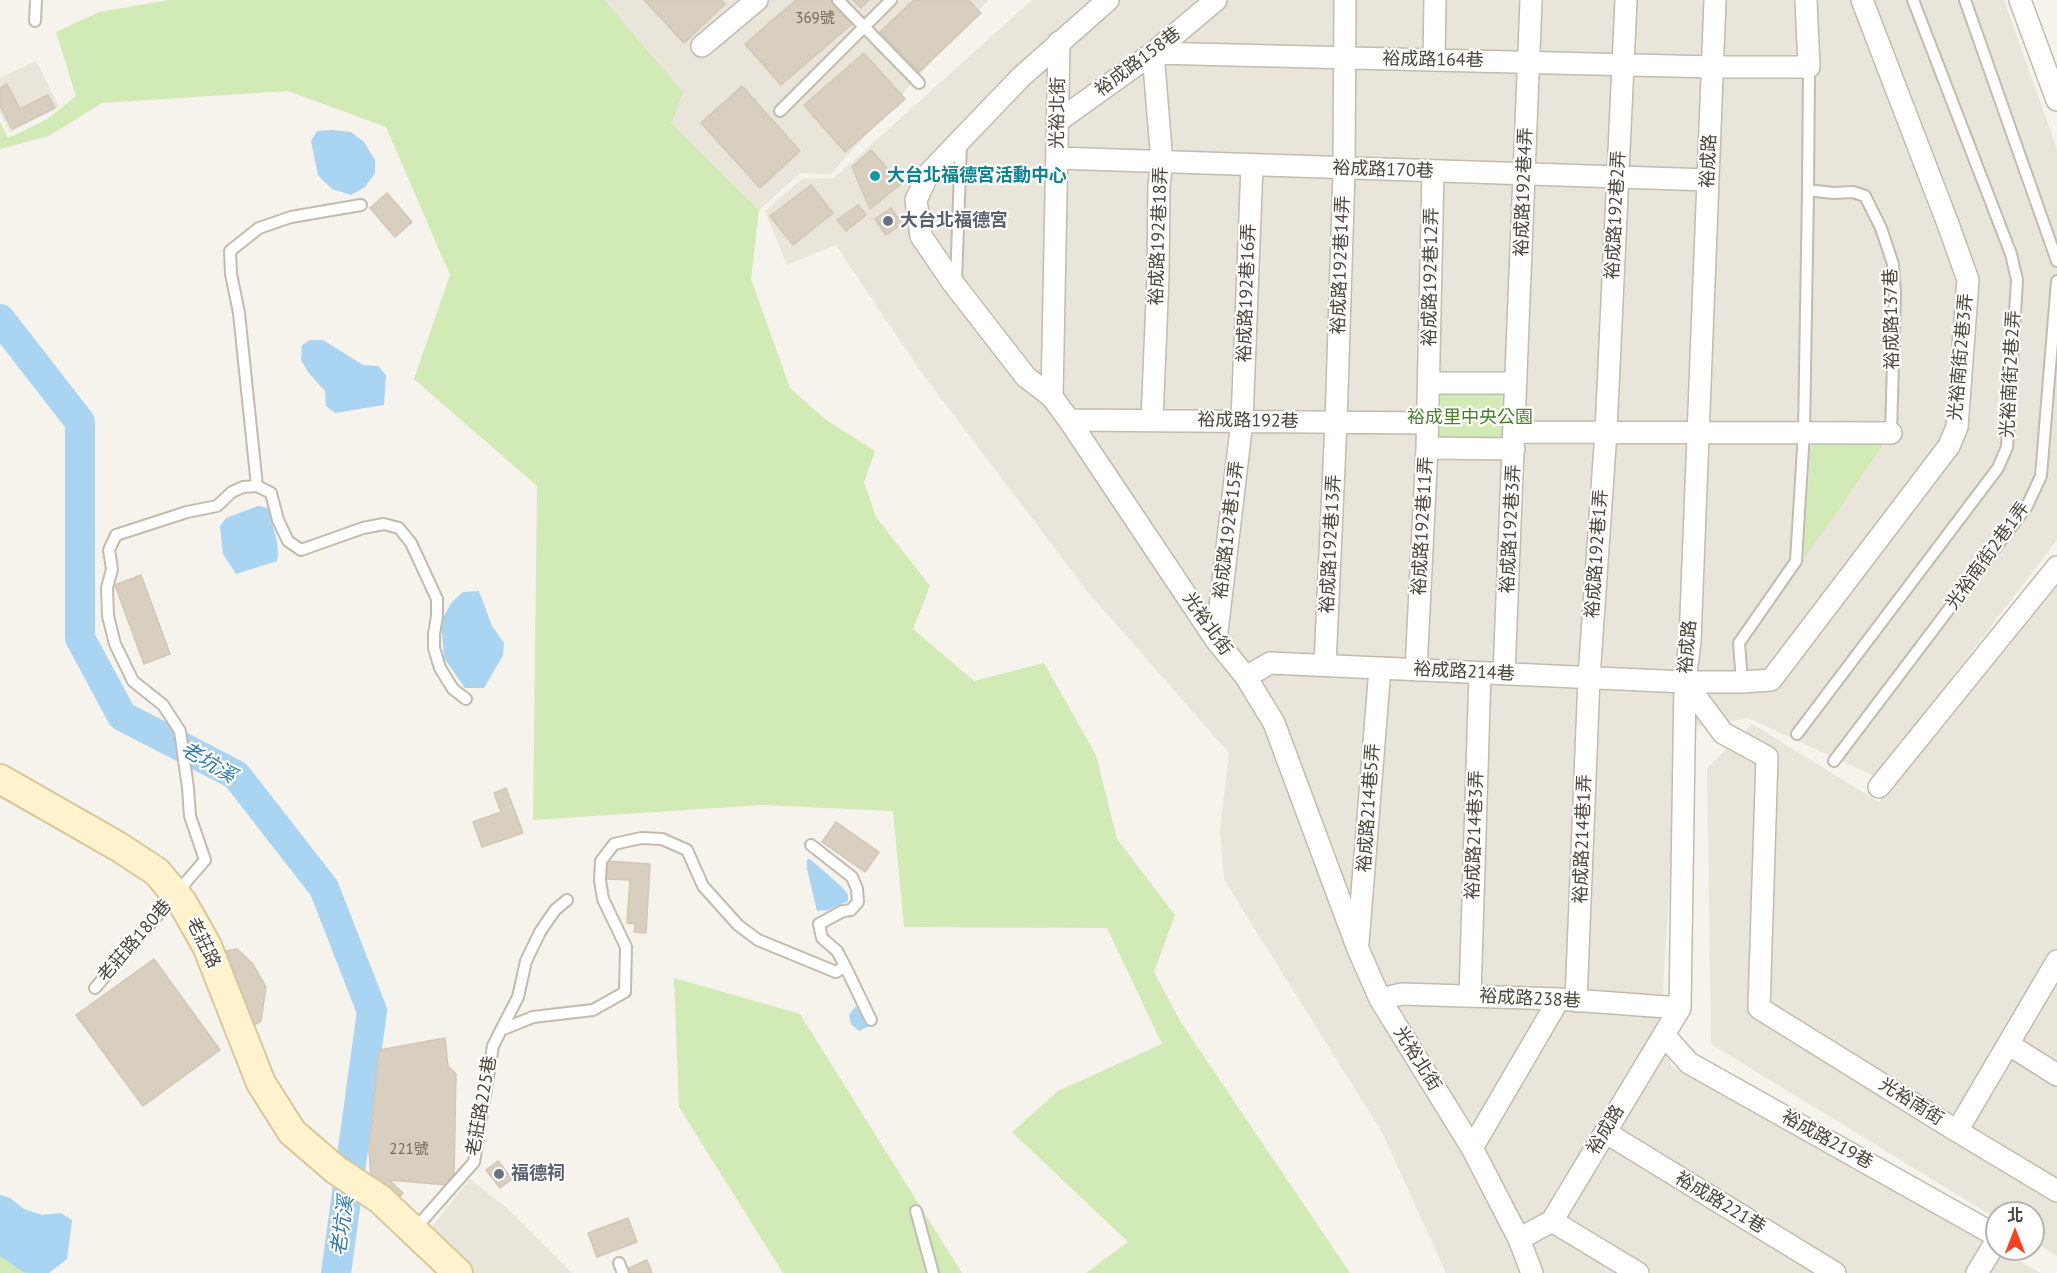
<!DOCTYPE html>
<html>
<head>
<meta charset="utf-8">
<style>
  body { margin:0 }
  #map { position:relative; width:2057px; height:1273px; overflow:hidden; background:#f6f3ec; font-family:"PT Sans","Noto Sans TC",sans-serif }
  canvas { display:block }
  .north { position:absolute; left:1985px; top:1201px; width:60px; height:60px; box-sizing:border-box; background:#fff; border:2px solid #b7b4b0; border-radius:50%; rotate:0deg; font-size:16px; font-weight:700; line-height:24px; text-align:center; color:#4b4439 }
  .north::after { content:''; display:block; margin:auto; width:21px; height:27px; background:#fc3f1d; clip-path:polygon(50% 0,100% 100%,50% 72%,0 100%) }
</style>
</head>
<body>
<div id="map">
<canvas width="2057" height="1273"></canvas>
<div class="north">北</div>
</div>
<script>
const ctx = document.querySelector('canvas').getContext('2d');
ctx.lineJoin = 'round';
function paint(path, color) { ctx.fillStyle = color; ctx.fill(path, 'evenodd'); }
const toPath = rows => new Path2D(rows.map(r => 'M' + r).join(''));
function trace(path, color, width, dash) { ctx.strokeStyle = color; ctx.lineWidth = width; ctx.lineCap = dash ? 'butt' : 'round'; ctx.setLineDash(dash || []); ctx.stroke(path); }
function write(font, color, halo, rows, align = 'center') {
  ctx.font = font + ' "PT Sans","Noto Sans TC",sans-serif'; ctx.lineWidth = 4.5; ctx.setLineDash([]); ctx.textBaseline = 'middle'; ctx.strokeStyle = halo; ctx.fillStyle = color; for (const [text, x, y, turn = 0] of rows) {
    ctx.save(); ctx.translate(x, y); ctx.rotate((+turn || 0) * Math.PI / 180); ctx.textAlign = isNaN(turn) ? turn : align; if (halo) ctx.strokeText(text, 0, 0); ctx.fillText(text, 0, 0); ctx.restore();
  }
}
paint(toPath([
  [604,0,989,0,972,16,831,174,800,173,759,210,671,123],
  [1032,0,2004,0,2057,149,2057,540,1876,777,1748,718,1680,730,1663,987,1671,1066,2041,1273,1446,1273,1382,1132,1224,880,1220,830,1229,753,1087,591,919,369,836,245,787,265,765,211,802,179,834,178],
  [36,61,59,107,10,132,0,112,0,78],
  [2057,585,2057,1256,2033,1241,2033,1213,1997,1213,1997,1219,1711,1044,1707,768,1752,724,1879,802],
  [470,1179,508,1209,572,1273,471,1273,429,1230]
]), '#eae5da');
paint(toPath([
  [169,0,604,0,683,92,671,123,759,210,751,279,790,388,825,419,875,451,864,482,876,517,930,586,913,629,974,681,1044,663,1096,755,1117,839,1175,915,1154,972,1180,1021,1350,1273,1086,1273,1128,1242,1012,1132,1058,1091,1162,1044,1107,928,904,927,893,811,762,805,533,820,537,486,414,379,450,275,386,127,288,91,102,103,49,136,0,149,0,122,8,138,46,120,76,96,56,32,99,12],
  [1439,392,1505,392,1503,445,1436,443],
  [1811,442,1885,442,1804,559],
  [674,978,800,1014,962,1273,783,1273,679,1107],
  [0,1245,27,1273,0,1273]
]), '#d2eab5');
paint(toPath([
  [333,130,351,132,364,142,375,160,375,173,365,187,351,195,332,189,318,175,311,141,317,131],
  [310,340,323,340,363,365,378,366,386,375,384,405,335,413,326,406,325,391,308,372,301,360,302,345],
  [258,506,268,508,277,542,278,555,277,561,236,574,223,554,220,526,226,518],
  [479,591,492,626,504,643,503,655,484,688,465,688,444,658,441,621,452,602,463,592],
  [807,859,810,859,843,888,848,895,848,901,828,910,817,911,807,869],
  [856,1006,869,1026,859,1031,851,1024,849,1015],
  [0,1195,10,1198,24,1209,42,1215,61,1213,72,1220,67,1259,49,1273,27,1273,23,1272,0,1256]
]), '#a9d4f2');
trace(toPath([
  [0,319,80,422,80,638,122,716,236,775,324,888,372,1011,336,1273]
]), '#a9d4f2', 30);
const building = toPath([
  [644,0,721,0,725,4,684,43,644,0],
  [796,0,833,0,853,23,781,85,745,44,796,0],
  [853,0,869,0,861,8,853,0],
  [914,0,968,0,981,13,919,72,880,32,914,0],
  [864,53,905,99,845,152,804,105,864,53],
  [7,84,20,109,48,95,55,108,12,129,0,106,0,88,7,84],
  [742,86,800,151,760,188,701,123,742,86],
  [871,150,901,184,870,209,852,167,871,150],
  [811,185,833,213,793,245,770,216,811,185],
  [387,193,412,222,395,237,370,208,387,193],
  [858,205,866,215,846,231,837,220,858,205],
  [891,208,902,224,886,235,875,219,891,208],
  [141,575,170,654,144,664,115,585,141,575],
  [506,788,523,833,482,847,473,822,501,812,494,793,506,788],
  [836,822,879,852,865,872,822,842,836,822],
  [607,861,650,864,646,933,634,932,635,924,627,923,630,880,606,879,607,861],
  [237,949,252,963,266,987,261,1021,252,1026,226,951,237,949],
  [154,959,220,1050,143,1106,76,1015,154,959],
  [445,1038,448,1066,456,1074,454,1174,447,1185,389,1180,403,1193,396,1200,371,1181,369,1149,379,1050,445,1038],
  [498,1161,512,1179,500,1188,486,1170,498,1161],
  [628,1218,637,1242,597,1257,588,1233,628,1218],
  [647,1260,652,1273,631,1273,629,1268,647,1260]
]);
paint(building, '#d8cfc1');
trace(building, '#d3c7b4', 1.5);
const lane = toPath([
  [838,0,919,83],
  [1965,0,2057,261],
  [35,21,36,0],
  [1809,67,1808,190,1833,193,1853,192,1865,196,1881,228,1893,264,1895,293,1891,433],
  [780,111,891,0],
  [956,283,961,143],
  [257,486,239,313,231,274,230,251,259,228,291,217,361,205],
  [1742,682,1739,643,1796,561,1804,432,1808,190],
  [1797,734,1998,468,2007,447,2017,280,2011,254,1913,0],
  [1834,761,2027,506,2041,476,2057,281],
  [845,966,871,1020],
  [95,988,205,860,190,816,188,788,180,731,163,705,133,681,115,644,108,616,107,588,112,569,109,550,116,535,187,512,217,506,232,492,243,487,257,486,271,493,278,520,288,541,301,550,363,528,384,524,399,528,411,543,437,599,437,616,434,634,434,648,440,668,453,689,466,699],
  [501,1030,518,997,526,961,540,932,555,910,567,900],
  [916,1211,933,1273],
  [414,1230,474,1162,493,1046,501,1030,533,1017,593,1010,625,992,626,947,603,899,600,880,601,861,614,844,641,838,662,839,687,850,703,886,738,925,758,940,836,972,845,966,837,951,822,938,819,924,843,911,851,910,858,902,857,889,852,877,811,845],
  [619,1263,623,1273]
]);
const street = toPath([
  [1108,0,1021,77,928,174,916,200,921,236,953,283,1026,377,1052,397,1069,420,1216,640,1246,677,1274,723,1358,949,1380,999,1472,1148,1519,1239,1532,1273],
  [2020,0,2057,100],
  [702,46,757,0],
  [1434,60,1435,0],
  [1058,121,1153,53,1216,0],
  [1057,158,1708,180],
  [1429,383,1516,383],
  [1052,397,1059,42],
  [1069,420,1427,423],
  [1152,420,1158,276,1159,185,1162,162,1153,53,1713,67,1809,67,1806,0],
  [1515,432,1891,433],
  [1427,448,1514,449],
  [1216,640,1242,421,1252,165],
  [1325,665,1336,422,1344,172,1345,0],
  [1416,670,1427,448,1433,172],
  [1504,674,1531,0],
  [1246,677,1270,663,1685,682,1742,682,1771,680,1949,446,1957,427,1968,280,1948,224,1862,0],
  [1685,682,1723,733,1767,757,1759,1008,1957,1131,2057,961],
  [1879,787,2057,567],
  [1358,943,1380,668],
  [1470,996,1480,673],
  [1380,999,1402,994,1559,999,1680,1008],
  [1576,1001,1589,678,1606,431,1626,0],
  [1664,1035,1689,1063,1997,1236],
  [2008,1044,2057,1075],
  [1957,1131,2057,1191],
  [1605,1132,1835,1273],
  [1472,1148,1559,999],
  [1552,1221,1638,1273],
  [1519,1239,1552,1221,1680,1008,1685,682,1690,641,1715,0],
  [1977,1273,1997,1240]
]);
const secondary = toPath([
  [0,779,119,847,157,872,182,902,207,946,261,1083,292,1132,336,1170,380,1199,458,1273]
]);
trace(lane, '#c2bbae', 14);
trace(street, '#c2bbae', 24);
trace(secondary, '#d6c79b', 32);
trace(lane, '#fff', 10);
trace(street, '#fff', 21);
trace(secondary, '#fff3cd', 28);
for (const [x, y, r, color] of [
  [875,176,6,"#0f9aa8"],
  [888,221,6,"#6b7280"],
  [499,1174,6,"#6b7280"]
]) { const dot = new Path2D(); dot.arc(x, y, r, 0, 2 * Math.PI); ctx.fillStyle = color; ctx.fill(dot); trace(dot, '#fff', 2); }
write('15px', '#6e675b', null, [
  ["369號",815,19],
  ["221號",409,1150]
]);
write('18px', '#4b4439', '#fff', [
  ["裕成路164巷",1433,60,1],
  ["裕成路158巷",1138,62,-37],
  ["光裕北街",1058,113,-89],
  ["裕成路",1709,161,-87],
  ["裕成路170巷",1383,170,2],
  ["裕成路192巷4弄",1524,192,-88],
  ["裕成路192巷2弄",1616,215,-87],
  ["裕成路192巷18弄",1159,236,-88],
  ["裕成路192巷14弄",1341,265,-88],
  ["裕成路192巷12弄",1431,277,-89],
  ["裕成路192巷16弄",1247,293,-88],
  ["裕成路137巷",1892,319,-91],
  ["光裕南街2巷3弄",1961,357,-85],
  ["光裕南街2巷2弄",2011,374,-87],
  ["裕成路192巷",1248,421,1],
  ["裕成路192巷11弄",1423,526,-87],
  ["裕成路192巷3弄",1511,529,-87],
  ["裕成路192巷15弄",1229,530,-83],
  ["裕成路192巷13弄",1331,544,-87],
  ["裕成路192巷1弄",1597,554,-86],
  ["光裕南街2巷1弄",1988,556,-54],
  ["光裕北街",1207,624,55],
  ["裕成路",1688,647,-85],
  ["裕成路214巷",1464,672,3],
  ["裕成路214巷5弄",1369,808,-86],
  ["裕成路214巷3弄",1475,835,-88],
  ["裕成路214巷1弄",1583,839,-88],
  ["老莊路180巷",135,941,-49],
  ["老莊路",203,943,64],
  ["裕成路238巷",1530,999,3],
  ["光裕北街",1417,1059,58],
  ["光裕南街",1911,1102,32],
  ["老莊路225巷",482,1106,-80],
  ["裕成路",1606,1130,-59],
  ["裕成路219巷",1827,1140,29],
  ["裕成路221巷",1720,1203,31]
]);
write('bold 18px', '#0d838f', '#fff', [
  ["大台北福德宮活動中心",887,176]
], 'left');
write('bold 18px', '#5b616d', '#fff', [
  ["大台北福德宮",900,221],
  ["福德祠",511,1174]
], 'left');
write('18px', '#4a7f2a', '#fff', [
  ["裕成里中央公園",1470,418]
]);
write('italic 20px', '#2e7ab2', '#fff', [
  ["老坑溪",208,763,31],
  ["老坑溪",343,1226,-82]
]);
</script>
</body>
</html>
